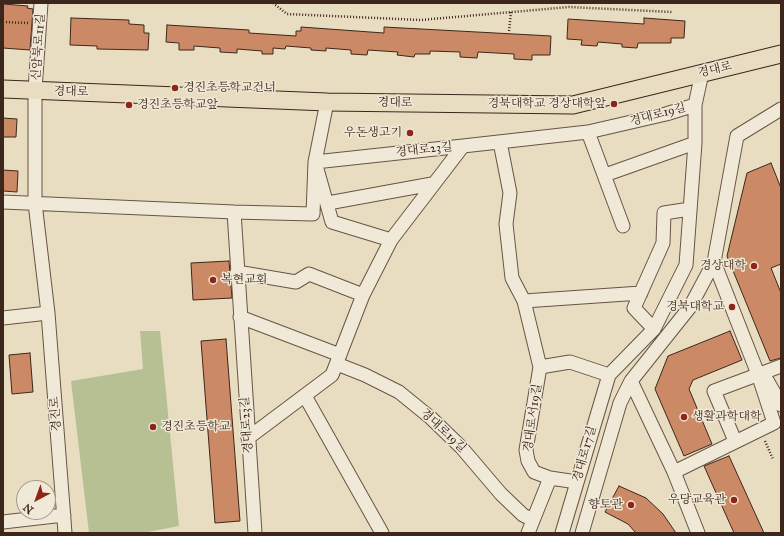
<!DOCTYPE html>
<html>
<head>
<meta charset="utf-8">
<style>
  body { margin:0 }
  #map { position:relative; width:784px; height:536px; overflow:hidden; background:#e8ddc1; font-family:"IM FELL Great Primer",serif }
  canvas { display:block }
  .frame { position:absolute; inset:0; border:4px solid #3d261b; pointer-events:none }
  .north { position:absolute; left:16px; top:480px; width:40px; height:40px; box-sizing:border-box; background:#f0e9d7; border:1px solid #a89b8c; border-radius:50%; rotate:221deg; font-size:11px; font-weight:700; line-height:16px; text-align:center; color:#3d261b }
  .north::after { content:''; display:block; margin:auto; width:14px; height:18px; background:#8f2418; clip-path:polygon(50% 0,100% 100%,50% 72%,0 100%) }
</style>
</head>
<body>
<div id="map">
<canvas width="784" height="536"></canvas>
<div class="frame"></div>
<div class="north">N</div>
</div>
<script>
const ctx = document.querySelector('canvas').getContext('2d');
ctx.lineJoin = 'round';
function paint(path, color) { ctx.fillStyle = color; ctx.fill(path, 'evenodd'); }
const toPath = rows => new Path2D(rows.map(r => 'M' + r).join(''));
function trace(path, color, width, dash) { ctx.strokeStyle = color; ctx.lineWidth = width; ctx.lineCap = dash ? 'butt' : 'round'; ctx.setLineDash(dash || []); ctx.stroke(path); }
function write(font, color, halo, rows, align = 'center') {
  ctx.font = font + ' "IM FELL Great Primer","Noto Serif KR",serif'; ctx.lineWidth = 3; ctx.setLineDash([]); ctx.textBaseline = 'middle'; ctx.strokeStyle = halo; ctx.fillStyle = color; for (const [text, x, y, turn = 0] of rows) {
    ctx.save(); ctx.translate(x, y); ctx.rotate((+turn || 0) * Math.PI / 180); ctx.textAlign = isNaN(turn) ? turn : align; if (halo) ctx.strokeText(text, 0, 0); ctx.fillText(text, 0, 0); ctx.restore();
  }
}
paint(toPath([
  [140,331,160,331,179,526,142,533,89,533,71,381,143,369]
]), '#b7c092');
const building = toPath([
  [3,4,28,6,27,8,33,9,30,50,3,48,3,4],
  [71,18,129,20,129,24,144,25,144,33,149,33,148,50,97,49,97,46,70,45,71,18],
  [644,18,685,21,684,38,671,38,671,43,638,43,637,48,622,47,622,44,598,42,597,46,581,45,582,40,567,39,568,19,644,24,644,18],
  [167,25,249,30,249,33,296,36,296,31,301,31,301,27,384,33,384,27,551,36,550,55,532,55,532,60,514,59,514,54,478,52,477,58,460,57,460,52,430,51,430,54,415,54,414,57,397,55,398,52,368,50,367,55,351,54,351,50,326,48,326,51,311,50,311,48,286,46,285,49,273,48,273,54,262,54,262,51,237,49,237,53,220,52,220,48,194,46,194,50,179,50,179,43,166,42,167,25],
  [3,118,17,119,16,137,3,137,3,118],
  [771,163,781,188,781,264,771,268,781,293,781,358,770,361,727,256,747,173,771,163],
  [3,170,18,171,17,192,3,191,3,170],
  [229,261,232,298,193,300,191,263,229,261],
  [730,331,742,360,693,380,689,389,712,444,684,456,655,389,668,356,730,331],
  [226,339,240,521,215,523,201,341,226,339],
  [30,353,33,392,12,394,9,355,30,353],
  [729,456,764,533,734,533,704,466,729,456],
  [619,486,646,498,663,514,676,533,636,533,628,524,605,512,619,486]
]);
paint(building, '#cb8a65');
trace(building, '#3d261b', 1);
const minor = toPath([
  [41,3,35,90,35,203,48,313,65,533],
  [588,132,623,226],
  [500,142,510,193,506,224,512,278,524,301,540,367,526,450,528,461,534,472,550,478,528,533],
  [605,175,695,143],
  [3,202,234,212],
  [328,203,432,184],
  [391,240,332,222,315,162,463,146],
  [237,272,296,282,309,274,363,295],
  [524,301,641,293],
  [240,317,340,355],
  [3,318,48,313],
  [654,329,634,308,663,243,664,213,690,209],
  [337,364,365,375,399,392,431,418,461,447,501,494,523,515,533,520],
  [540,367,570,362,609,375],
  [764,375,781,405],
  [631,381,674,472,698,533],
  [305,396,382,533],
  [248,438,332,375,363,295,391,240,463,146,588,132,666,114,695,105,702,73],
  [735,441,714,391,781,366],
  [674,472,774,423,758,374,714,262],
  [550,478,577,482],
  [3,522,64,515],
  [255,533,234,212,313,214,315,162,327,102],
  [562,533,609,375,654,329,686,265,695,143,695,105],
  [582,533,620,403,631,381,690,307,714,262,737,136,781,109]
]);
const major = toPath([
  [3,89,327,102,573,105,781,54]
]);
trace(minor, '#685444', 15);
trace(major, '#3d261b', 19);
trace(toPath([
  [273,3,287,14,421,20,569,7,672,12],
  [3,22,28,23],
  [509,31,511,12],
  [765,441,773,459]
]), '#3d261b', 2.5, [1, 2]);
trace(minor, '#f0e9d7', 13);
trace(major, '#e8ddc1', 17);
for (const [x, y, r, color] of [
  [175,88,4,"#8f2418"],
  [614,104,4,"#8f2418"],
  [129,105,4,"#8f2418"],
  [410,133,4,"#8f2418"],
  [754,266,4,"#8f2418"],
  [213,280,4,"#8f2418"],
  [732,307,4,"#8f2418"],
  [684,417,4,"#8f2418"],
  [153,427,4,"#8f2418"],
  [734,500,4,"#8f2418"],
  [631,505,4,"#8f2418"]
]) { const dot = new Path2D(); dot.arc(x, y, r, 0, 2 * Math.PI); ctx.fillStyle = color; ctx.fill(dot); trace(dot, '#f0e9d7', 1.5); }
write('12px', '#3d261b', '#f0e9d7', [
  ["신암북로11길",39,47,-86],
  ["경대로",715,70,-13],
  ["경대로",71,92,2],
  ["경대로",395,103,1],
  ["경대로19길",658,115,-15],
  ["경대로23길",424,150,-6],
  ["경진로",56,414,-94],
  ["경대로서19길",533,418,-82],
  ["경대로23길",247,425,-94],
  ["경대로19길",443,431,43],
  ["경대로17길",585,454,-74]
]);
write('12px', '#3d261b', '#f0e9d7', [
  ["경진초등학교건너",183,88,"left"],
  ["경북대학교 경상대학앞",606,104],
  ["경진초등학교앞",137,105,"left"],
  ["우돈생고기",402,133],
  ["경상대학",746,266],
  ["복현교회",221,280,"left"],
  ["경북대학교",724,307],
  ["생활과학대학",692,417,"left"],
  ["경진초등학교",161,427,"left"],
  ["우당교육관",726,500],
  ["향토관",623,505]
], 'right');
</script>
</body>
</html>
